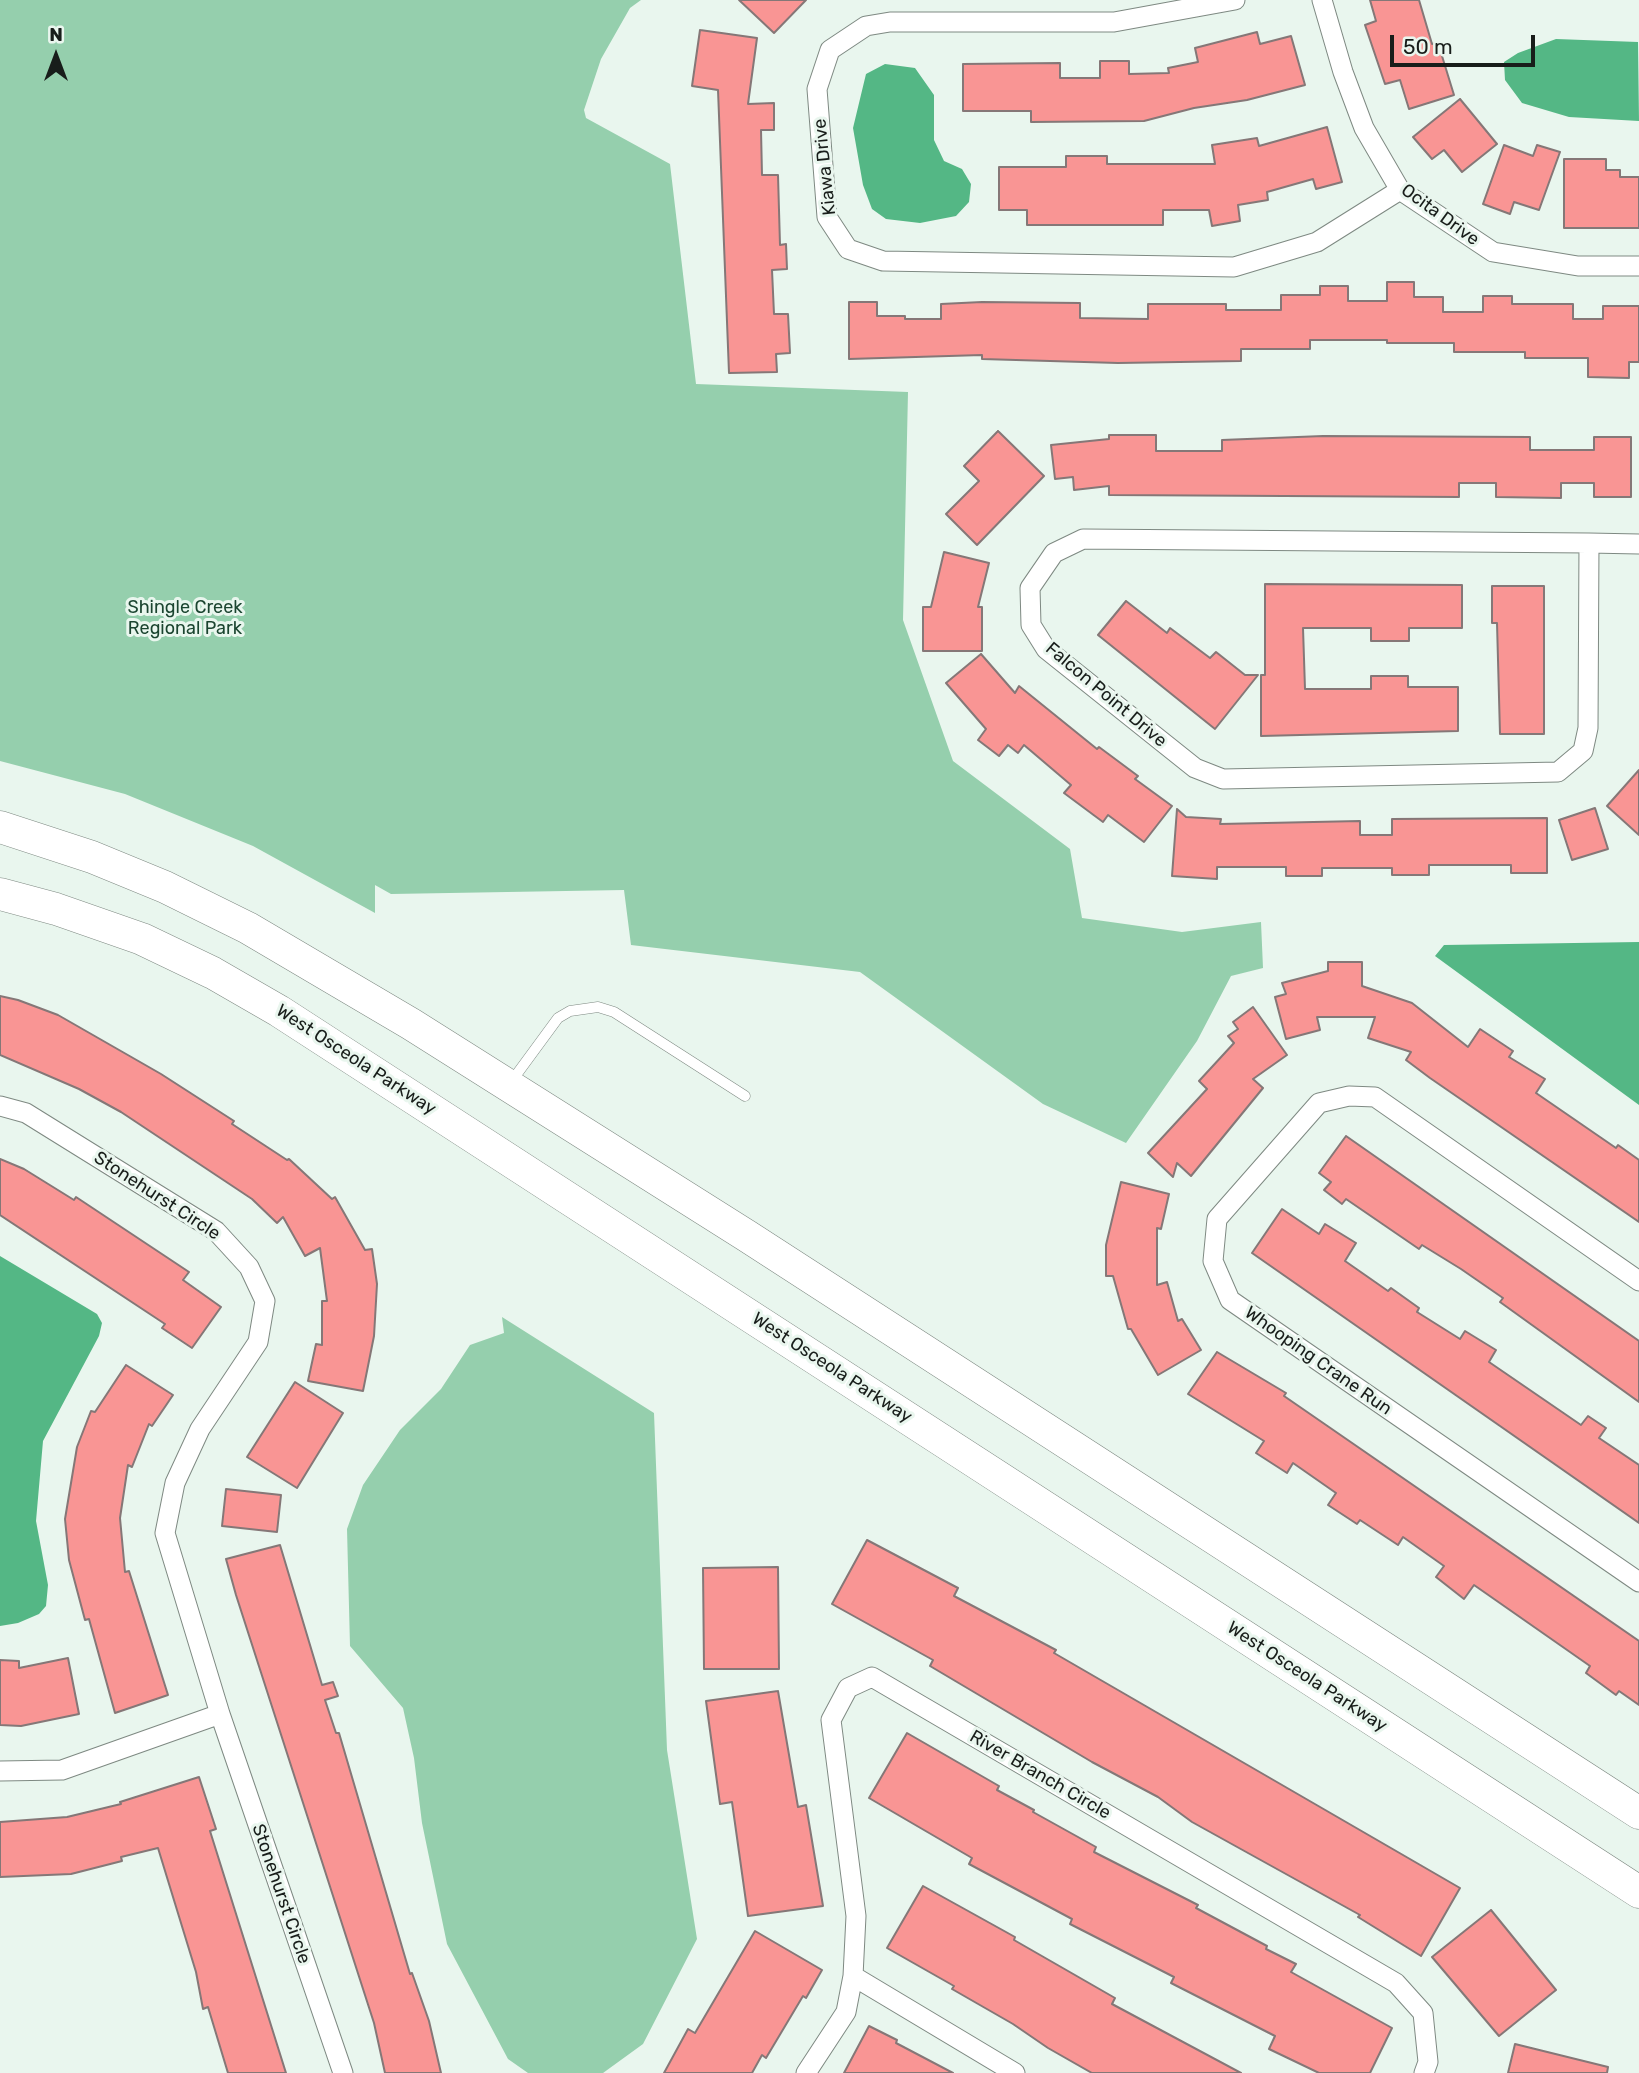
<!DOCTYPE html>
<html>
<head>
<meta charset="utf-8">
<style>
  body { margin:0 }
  #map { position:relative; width:1639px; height:2073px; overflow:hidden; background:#e9f6ee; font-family:Rubik,sans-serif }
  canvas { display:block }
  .north { position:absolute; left:21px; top:21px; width:70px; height:70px; -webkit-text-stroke:5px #e9f6ee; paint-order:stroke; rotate:0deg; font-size:19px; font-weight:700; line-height:28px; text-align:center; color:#181d1a }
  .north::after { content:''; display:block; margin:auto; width:24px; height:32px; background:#181d1a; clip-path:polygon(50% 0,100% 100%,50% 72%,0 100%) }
  .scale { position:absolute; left:1390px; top:35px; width:145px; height:32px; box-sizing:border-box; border:4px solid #181d1a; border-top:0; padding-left:9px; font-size:21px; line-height:24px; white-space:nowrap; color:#181d1a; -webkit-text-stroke:5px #e9f6ee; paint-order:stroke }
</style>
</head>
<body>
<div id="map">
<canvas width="1639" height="2073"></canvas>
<div class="north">N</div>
<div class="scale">50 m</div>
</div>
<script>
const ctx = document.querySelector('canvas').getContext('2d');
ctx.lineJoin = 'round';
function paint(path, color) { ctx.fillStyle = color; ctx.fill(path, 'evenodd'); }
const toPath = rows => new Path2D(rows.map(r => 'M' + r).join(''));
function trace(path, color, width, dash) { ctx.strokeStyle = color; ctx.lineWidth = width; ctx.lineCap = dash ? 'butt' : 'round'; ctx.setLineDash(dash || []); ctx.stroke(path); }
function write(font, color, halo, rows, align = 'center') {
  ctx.font = font + ' Rubik,sans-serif'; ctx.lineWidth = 6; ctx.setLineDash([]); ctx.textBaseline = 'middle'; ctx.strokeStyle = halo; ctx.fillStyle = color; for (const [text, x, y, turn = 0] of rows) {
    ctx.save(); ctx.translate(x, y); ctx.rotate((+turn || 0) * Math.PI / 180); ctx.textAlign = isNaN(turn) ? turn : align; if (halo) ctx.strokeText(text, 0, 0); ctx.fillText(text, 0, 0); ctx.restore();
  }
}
paint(toPath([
  [0,0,641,0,630,8,601,59,584,110,586,118,670,164,696,384,908,392,903,620,953,761,1070,849,1082,918,1182,932,1261,922,1263,968,1231,976,1197,1041,1126,1143,1043,1104,860,972,631,945,624,890,391,894,375,885,375,913,253,846,125,794,0,761],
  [502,1317,654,1413,667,1750,697,1939,643,2044,603,2073,528,2073,508,2059,447,1944,422,1823,414,1758,403,1708,350,1646,347,1529,363,1485,400,1430,441,1389,470,1345,504,1333]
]), '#95cfad');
paint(toPath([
  [1556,39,1638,42,1639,121,1569,117,1522,103,1505,80,1504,62,1518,53],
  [885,64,915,68,934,95,934,140,944,161,962,169,971,184,969,202,956,216,920,223,886,219,872,209,863,185,853,128,866,74],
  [1639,942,1639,1105,1435,956,1444,945],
  [0,1256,97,1314,102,1323,99,1336,43,1441,36,1521,48,1585,46,1606,39,1614,18,1623,0,1626]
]), '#54b785');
const building = toPath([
  [739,0,806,0,774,33,739,0],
  [1370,0,1419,0,1432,44,1438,43,1454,95,1409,109,1400,80,1385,84,1365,25,1376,21,1370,0],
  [700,30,757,38,748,104,774,103,774,130,761,130,762,175,778,175,780,245,786,244,787,269,772,270,774,314,788,314,790,353,776,354,777,372,729,373,718,90,692,86,700,30],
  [1257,32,1260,44,1291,36,1305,85,1247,100,1194,108,1144,121,1031,122,1031,111,963,111,963,64,1060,63,1060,78,1100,78,1100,61,1129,61,1129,74,1169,73,1168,68,1198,62,1195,48,1257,32],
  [1460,99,1497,144,1462,172,1444,150,1432,159,1413,137,1460,99],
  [1327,127,1342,182,1316,189,1313,179,1267,192,1268,200,1238,205,1240,221,1212,226,1209,210,1163,210,1163,225,1027,225,1027,210,999,210,999,167,1066,167,1066,156,1107,156,1107,164,1215,164,1212,145,1257,138,1259,146,1327,127],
  [1504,145,1533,156,1537,145,1560,152,1539,210,1514,202,1510,214,1483,204,1504,145],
  [1564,159,1606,159,1606,170,1620,170,1620,177,1639,177,1639,228,1564,228,1564,159],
  [1387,282,1414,282,1414,297,1443,297,1443,312,1483,312,1483,296,1512,296,1512,304,1573,304,1573,319,1603,319,1603,306,1639,306,1639,362,1629,362,1629,378,1588,377,1588,358,1525,358,1525,352,1454,352,1454,343,1387,343,1387,340,1310,340,1310,349,1241,349,1241,361,1118,363,982,359,982,355,849,359,849,302,877,302,877,316,905,316,905,319,941,319,941,304,982,302,1080,303,1080,318,1148,319,1148,304,1226,304,1226,310,1281,310,1281,295,1320,295,1320,286,1348,286,1348,301,1387,301,1387,282],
  [998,431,1044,476,977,545,946,514,979,481,964,466,998,431],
  [1109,435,1156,435,1156,451,1222,451,1222,440,1323,436,1530,437,1530,450,1594,450,1594,437,1631,437,1631,497,1594,497,1594,483,1561,483,1561,498,1496,497,1496,483,1459,483,1459,497,1109,495,1109,486,1074,490,1073,477,1055,479,1051,445,1109,439,1109,435],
  [944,552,989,563,978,607,982,607,982,651,923,651,923,607,931,607,944,552],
  [1265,584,1462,585,1462,628,1409,628,1409,641,1371,641,1371,628,1303,628,1305,689,1371,689,1371,676,1408,676,1408,687,1458,687,1458,731,1261,736,1261,675,1265,675,1265,584],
  [1492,586,1544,586,1544,734,1500,734,1497,623,1492,623,1492,586],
  [1126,601,1167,633,1170,628,1210,658,1216,652,1245,675,1258,675,1215,729,1098,635,1126,601],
  [981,654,1015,693,1019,686,1097,749,1099,747,1138,776,1135,779,1172,806,1144,842,1108,815,1103,822,1064,793,1071,785,1024,745,1018,753,1008,745,999,756,978,740,986,729,946,683,981,654],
  [1639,770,1639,835,1607,806,1639,770],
  [1595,808,1608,849,1572,860,1559,820,1595,808],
  [1177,809,1186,817,1221,819,1220,824,1360,821,1360,835,1392,835,1392,819,1547,818,1547,873,1511,873,1511,865,1429,865,1429,875,1392,875,1392,868,1322,868,1322,876,1286,876,1286,867,1217,867,1217,879,1172,876,1177,809],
  [1328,962,1362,962,1362,986,1412,1003,1468,1047,1480,1029,1513,1051,1509,1057,1545,1079,1536,1093,1616,1148,1618,1145,1639,1160,1639,1222,1430,1078,1406,1060,1411,1052,1368,1038,1375,1017,1317,1017,1320,1030,1286,1039,1275,997,1286,994,1282,983,1328,971,1328,962],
  [0,996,18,1000,58,1015,161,1074,234,1121,232,1124,287,1160,289,1159,332,1199,335,1197,365,1250,372,1249,377,1284,374,1336,363,1391,308,1381,316,1344,322,1345,322,1301,327,1301,320,1248,305,1256,283,1217,277,1223,252,1199,121,1112,79,1089,0,1055,0,996],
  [1253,1007,1287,1055,1253,1079,1263,1088,1191,1176,1177,1163,1173,1177,1148,1153,1207,1089,1199,1081,1234,1043,1228,1036,1238,1029,1233,1022,1253,1007],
  [1346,1136,1639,1341,1639,1402,1500,1302,1503,1298,1461,1269,1422,1245,1419,1249,1346,1199,1342,1204,1324,1190,1331,1182,1319,1173,1346,1136],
  [0,1159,24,1169,74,1200,76,1197,189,1272,183,1280,221,1307,192,1348,162,1328,165,1324,0,1215,0,1159],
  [1121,1182,1169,1194,1161,1229,1157,1228,1157,1285,1167,1282,1178,1321,1182,1319,1201,1350,1158,1375,1131,1329,1128,1329,1113,1276,1106,1276,1106,1245,1121,1182],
  [1282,1209,1319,1234,1325,1224,1356,1243,1345,1261,1388,1291,1391,1288,1419,1308,1417,1312,1460,1339,1465,1331,1496,1350,1489,1362,1581,1425,1588,1416,1606,1428,1599,1438,1639,1465,1639,1523,1252,1253,1282,1209],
  [1217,1352,1286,1393,1284,1396,1639,1641,1639,1705,1619,1691,1616,1695,1586,1673,1590,1666,1474,1585,1464,1599,1436,1577,1444,1566,1403,1537,1398,1545,1360,1520,1357,1524,1328,1505,1336,1493,1293,1463,1287,1473,1256,1453,1264,1441,1188,1394,1217,1352],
  [126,1365,173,1395,152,1426,149,1424,132,1467,128,1465,120,1518,125,1572,129,1571,168,1695,115,1713,89,1619,85,1620,69,1560,65,1519,77,1447,91,1411,95,1412,126,1365],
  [295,1382,343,1413,297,1488,247,1457,295,1382],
  [226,1489,281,1495,277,1532,222,1526,226,1489],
  [867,1540,958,1588,954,1596,1056,1650,1054,1653,1460,1888,1421,1956,1358,1917,1360,1915,1192,1822,1158,1797,1092,1762,930,1666,933,1660,832,1604,867,1540],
  [280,1545,322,1685,333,1682,338,1696,325,1700,336,1733,339,1733,410,1974,412,1973,429,2021,441,2073,385,2073,374,2023,236,1595,226,1559,280,1545],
  [778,1567,779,1669,704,1669,703,1568,778,1567],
  [68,1658,79,1714,21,1726,0,1725,0,1660,19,1661,19,1668,68,1658],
  [778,1691,798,1807,806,1805,823,1906,748,1916,732,1802,720,1804,706,1701,778,1691],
  [907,1733,999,1786,997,1790,1034,1810,1033,1812,1096,1847,1094,1852,1198,1905,1196,1908,1267,1946,1266,1949,1296,1964,1291,1972,1392,2028,1370,2073,1319,2073,1269,2049,1275,2036,1171,1983,1174,1977,1070,1924,1072,1919,969,1864,972,1858,869,1798,907,1733],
  [199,1777,216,1829,210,1831,286,2073,228,2073,208,2007,203,2009,196,1972,158,1848,121,1857,122,1861,71,1874,0,1877,0,1822,67,1817,121,1804,120,1802,199,1777],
  [923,1886,1015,1937,1014,1940,1115,1998,1112,2004,1241,2073,1092,2073,1048,2048,1013,2024,952,1989,954,1986,887,1948,923,1886],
  [1491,1910,1556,1990,1499,2036,1432,1957,1491,1910],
  [755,1931,822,1970,806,1998,803,1996,766,2058,762,2055,752,2073,664,2073,688,2029,695,2033,755,1931],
  [869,2026,897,2040,896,2043,953,2073,844,2073,869,2026],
  [1515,2044,1608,2067,1607,2073,1508,2073,1515,2044]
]);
paint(building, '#f99594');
trace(building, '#857777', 2);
const lane = toPath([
  [511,1082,558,1018,570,1011,598,1007,614,1012,745,1096]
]);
const street = toPath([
  [1235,0,1114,22,890,22,866,26,830,50,817,89,827,217,848,249,883,261,1234,267,1317,242,1400,190],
  [1322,0,1343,72,1364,128,1400,190,1493,252,1578,266,1639,266],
  [1589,543,1588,728,1583,751,1558,772,1223,779,1195,768,1046,649,1031,625,1030,588,1054,553,1083,539,1589,543,1639,544],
  [0,1106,26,1113,216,1231,249,1267,265,1301,258,1342,200,1429,175,1483,165,1533,220,1714,343,2073],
  [1639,1281,1375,1097,1349,1096,1319,1103,1217,1219,1213,1261,1230,1300,1639,1582],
  [0,1771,62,1770,220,1714],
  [853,1976,1015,2073],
  [806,2073,846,2012,853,1976,856,1916,831,1720,848,1688,872,1677,1396,1983,1423,2013,1428,2062,1424,2073]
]);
const primary = toPath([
  [0,827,92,857,165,887,248,928,411,1024,747,1236,1639,1813],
  [0,894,56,909,142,939,213,973,279,1011,1639,1892]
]);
trace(lane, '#7e8982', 11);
trace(street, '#7e8982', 21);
trace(primary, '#7e8982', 33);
trace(lane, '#fff', 10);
trace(street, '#fff', 19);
trace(primary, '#fff', 32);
write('18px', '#181d1a', '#e9f6ee', [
  ["Kiawa Drive",825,167,-96],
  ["Ocita Drive",1440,215,36],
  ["Falcon Point Drive",1106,695,40],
  ["West Osceola Parkway",356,1060,33],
  ["Stonehurst Circle",157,1196,33],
  ["Whooping Crane Run",1318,1361,35],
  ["West Osceola Parkway",832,1368,33],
  ["West Osceola Parkway",1307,1677,33],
  ["River Branch Circle",1040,1775,30],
  ["Stonehurst Circle",281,1894,71]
]);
write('18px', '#1b4530', '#e9f6ee', [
  ["Shingle Creek",185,608],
  ["Regional Park",185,629]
]);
</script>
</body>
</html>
